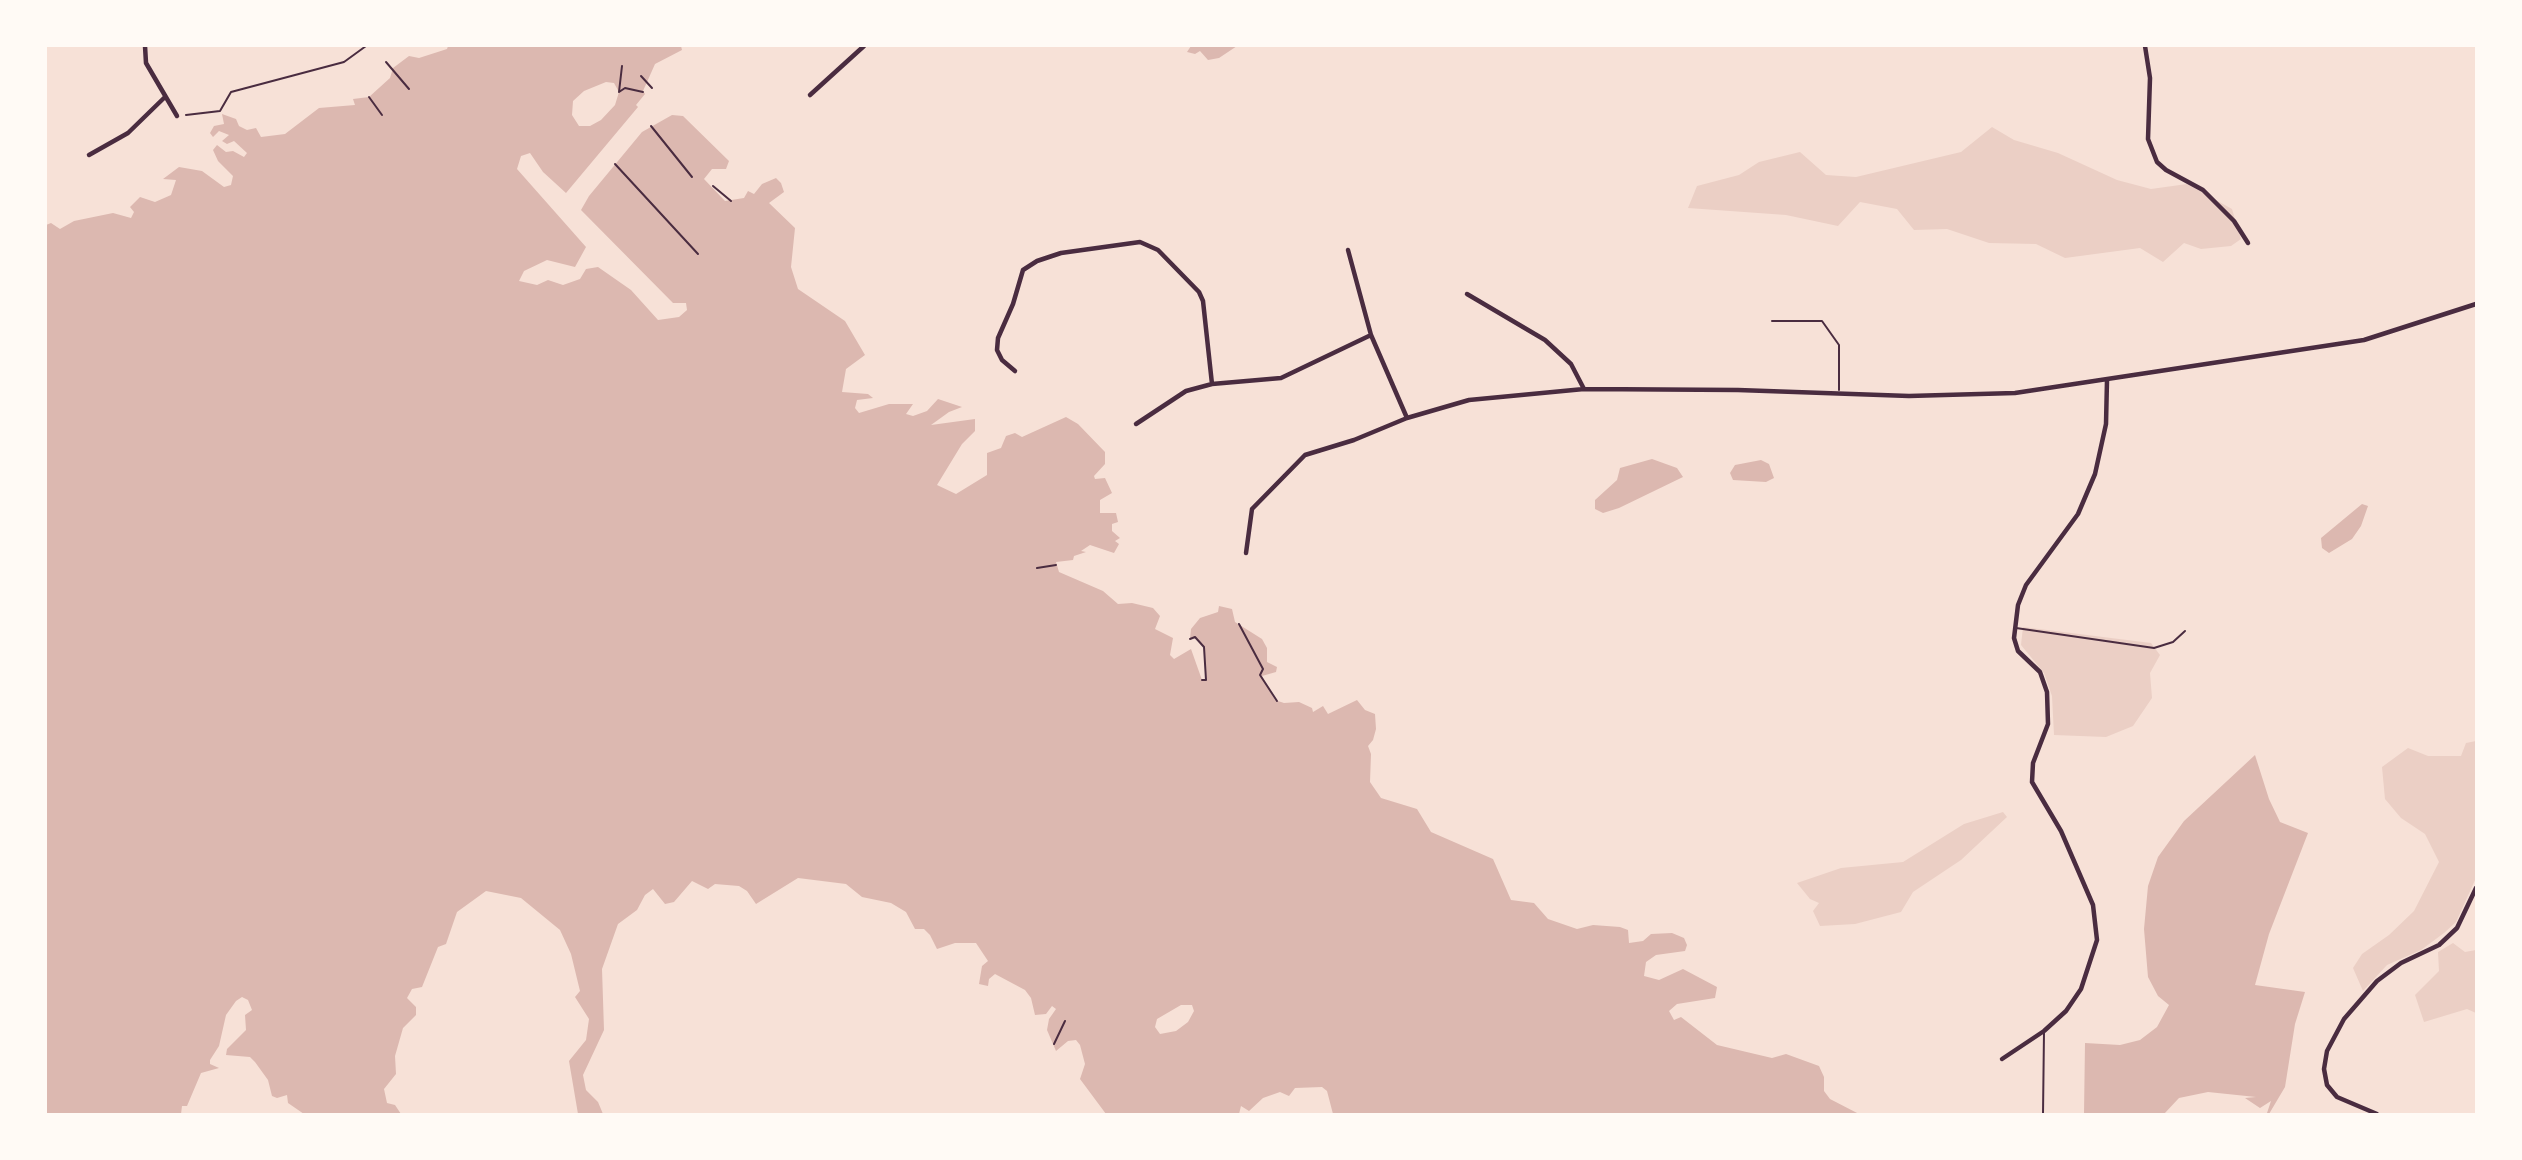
<!DOCTYPE html>
<html>
<head>
<meta charset="utf-8">
<style>
  body { margin:0 }
  #map { position:relative; width:2522px; height:1160px; overflow:hidden; background:#f7e1d7; font-family:Mulish,sans-serif }
  canvas { display:block }
  .frame { position:absolute; inset:0; border:47px solid #fffaf5; pointer-events:none }
</style>
</head>
<body>
<div id="map">
<canvas width="2522" height="1160"></canvas>
<div class="frame"></div>
</div>
<script>
const ctx = document.querySelector('canvas').getContext('2d');
ctx.lineJoin = 'round';
function paint(path, color) { ctx.fillStyle = color; ctx.fill(path, 'evenodd'); }
const toPath = rows => new Path2D(rows.map(r => 'M' + r).join(''));
function trace(path, color, width, dash) { ctx.strokeStyle = color; ctx.lineWidth = width; ctx.lineCap = dash ? 'butt' : 'round'; ctx.setLineDash(dash || []); ctx.stroke(path); }
paint(toPath([
  [1992,127,2014,140,2058,153,2117,180,2151,189,2187,184,2232,209,2241,239,2231,246,2201,249,2184,243,2163,262,2140,248,2065,258,2036,244,1989,243,1947,229,1914,230,1897,209,1860,202,1838,226,1786,215,1688,208,1697,186,1739,175,1759,162,1800,152,1826,175,1856,177,1961,152],
  [2023,627,2151,643,2160,655,2150,673,2152,698,2133,726,2106,737,2054,735,2052,696,2044,673,2021,645],
  [2476,741,2476,878,2456,922,2444,933,2421,950,2387,965,2363,991,2353,968,2362,954,2389,935,2414,911,2439,862,2425,834,2401,818,2385,799,2382,767,2408,748,2428,756,2461,756,2466,743],
  [2003,812,2007,817,1961,860,1913,892,1901,912,1855,924,1820,926,1813,911,1819,903,1810,899,1797,883,1841,868,1903,862,1964,824],
  [2453,943,2465,952,2476,950,2476,1013,2467,1009,2424,1022,2415,995,2439,971,2438,952]
]), '#ebcfc5');
paint(toPath([
  [448,46,681,46,682,50,655,64,643,91,645,94,636,105,638,107,566,193,543,172,530,153,521,156,517,169,586,247,575,267,547,260,524,271,519,281,537,285,548,280,563,285,580,279,586,269,598,267,631,290,658,320,679,317,687,310,686,303,673,303,581,210,589,196,642,132,672,115,683,116,729,161,726,169,712,169,704,179,725,201,744,198,748,191,754,194,762,184,776,178,781,183,784,192,769,203,795,228,791,267,798,289,845,321,865,355,846,369,842,392,868,394,873,398,857,400,855,408,859,413,889,404,913,404,906,414,913,416,927,411,938,399,962,407,949,412,931,425,975,419,975,431,962,444,937,485,956,494,987,475,987,453,1001,448,1006,436,1015,433,1022,437,1066,417,1078,424,1105,452,1105,464,1094,476,1095,479,1105,478,1112,493,1100,500,1100,513,1116,513,1118,522,1112,524,1112,531,1120,538,1115,541,1119,544,1114,553,1090,545,1081,551,1086,552,1074,556,1073,560,1056,562,1059,572,1103,591,1118,604,1132,603,1153,608,1160,616,1155,629,1173,638,1170,655,1174,659,1191,649,1202,680,1206,680,1204,647,1195,638,1190,639,1191,629,1200,618,1218,612,1219,606,1232,609,1235,622,1262,639,1267,648,1267,662,1277,667,1276,672,1262,676,1275,700,1284,703,1299,702,1312,708,1313,712,1323,706,1328,714,1357,700,1365,710,1375,714,1376,729,1373,740,1368,746,1371,754,1370,782,1381,798,1417,809,1431,832,1493,859,1511,900,1534,903,1548,919,1577,929,1593,925,1620,927,1628,930,1629,943,1643,941,1651,934,1672,933,1684,938,1687,945,1685,951,1656,955,1646,962,1644,976,1659,980,1683,969,1717,987,1715,998,1677,1004,1669,1011,1674,1020,1681,1017,1717,1045,1772,1058,1786,1054,1819,1066,1824,1077,1824,1091,1830,1099,1859,1114,1333,1114,1327,1091,1322,1087,1295,1088,1289,1096,1280,1092,1263,1098,1249,1111,1241,1106,1239,1114,1106,1114,1080,1079,1085,1064,1080,1045,1076,1040,1068,1041,1056,1051,1047,1030,1049,1019,1056,1009,1052,1006,1046,1014,1035,1015,1031,998,1025,990,995,974,989,979,988,986,979,984,982,966,988,961,976,943,955,943,937,949,930,935,924,929,915,929,906,912,891,903,862,897,846,884,798,878,756,904,747,891,739,886,715,884,708,889,692,881,674,902,665,904,653,889,645,895,637,910,618,924,602,969,604,1030,583,1075,586,1090,598,1102,603,1114,578,1114,569,1061,586,1040,589,1019,575,997,580,991,571,954,560,930,521,898,486,891,457,912,446,944,438,947,422,987,412,989,407,998,416,1007,416,1015,403,1028,395,1056,396,1074,384,1089,387,1103,395,1105,401,1114,304,1114,288,1103,287,1095,277,1098,272,1096,268,1080,255,1062,250,1057,226,1055,227,1049,246,1030,245,1015,252,1010,248,1000,242,997,236,1001,226,1015,219,1046,210,1060,210,1064,219,1068,201,1073,187,1106,182,1106,181,1114,46,1114,46,225,51,223,60,229,74,221,113,213,131,218,134,212,130,207,140,197,155,202,171,195,176,180,163,179,179,167,202,171,224,187,231,185,233,176,218,161,213,150,217,145,226,152,233,151,244,157,247,153,234,141,227,144,222,141,229,135,219,131,213,137,210,133,214,126,224,124,222,114,236,119,239,126,247,130,256,128,261,137,285,134,319,108,355,105,353,99,369,97,390,78,393,68,409,56,419,58,447,49],
  [606,82,614,83,619,92,615,105,601,120,590,126,579,126,572,115,573,101,584,91],
  [1181,1005,1192,1005,1194,1011,1188,1022,1176,1031,1160,1034,1155,1027,1157,1019],
  [1191,46,1237,46,1219,58,1208,60,1200,51,1195,54,1187,52],
  [1652,459,1677,468,1683,477,1619,508,1603,513,1595,509,1595,500,1617,480,1620,468],
  [1761,460,1769,464,1774,478,1766,482,1733,480,1730,473,1735,465],
  [2362,504,2368,506,2361,526,2352,539,2329,553,2322,548,2321,538],
  [2255,755,2269,799,2280,822,2308,833,2269,934,2255,985,2305,992,2295,1024,2285,1087,2269,1114,2260,1114,2267,1113,2271,1101,2260,1108,2245,1098,2256,1097,2208,1092,2179,1098,2164,1114,2084,1114,2085,1043,2120,1045,2140,1040,2157,1027,2169,1005,2158,996,2148,977,2144,929,2148,886,2158,857,2184,821]
]), '#dcb8b0');
trace(toPath([
  [386,62,409,89],
  [622,66,619,92,625,88,643,92],
  [641,76,652,88],
  [369,97,382,115],
  [186,115,220,111,231,92,344,62,366,46],
  [651,126,692,177],
  [615,164,698,254],
  [713,186,731,201],
  [1037,568,1056,565],
  [1239,624,1263,669,1260,675,1277,701],
  [1190,639,1195,637,1204,647,1206,680,1202,680],
  [1054,1044,1065,1021]
]), '#4a2c40', 2);
trace(toPath([
  [1772,321,1822,321,1839,345,1839,390],
  [2016,628,2154,648,2173,642,2185,631],
  [2043,1114,2044,1032]
]), '#4a2c40', 2);
trace(toPath([
  [145,46,146,63,177,116],
  [2145,46,2150,78,2148,139,2157,162,2166,170,2203,190,2234,221,2248,243],
  [810,95,864,46],
  [89,155,128,133,165,97],
  [1348,250,1371,335],
  [1467,294,1545,340,1571,364,1584,389],
  [1015,371,1002,360,997,350,998,338,1013,304,1023,270,1037,261,1061,253,1140,242,1158,250,1199,292,1203,301,1212,384],
  [1136,424,1186,391,1212,384,1281,378,1371,335,1407,418],
  [1246,553,1252,509,1305,455,1354,440,1407,418,1469,400,1584,389,1738,390,1909,396,2015,393,2364,340,2476,304],
  [2002,1059,2044,1031,2066,1011,2081,989,2097,940,2093,905,2061,831,2032,782,2033,763,2048,724,2047,692,2040,672,2018,651,2014,638,2018,605,2026,585,2078,514,2095,474,2106,424,2107,380],
  [2377,1114,2337,1097,2327,1085,2324,1069,2327,1051,2344,1019,2377,981,2401,963,2439,945,2457,928,2476,888]
]), '#4a2c40', 4.5);
</script>
</body>
</html>
